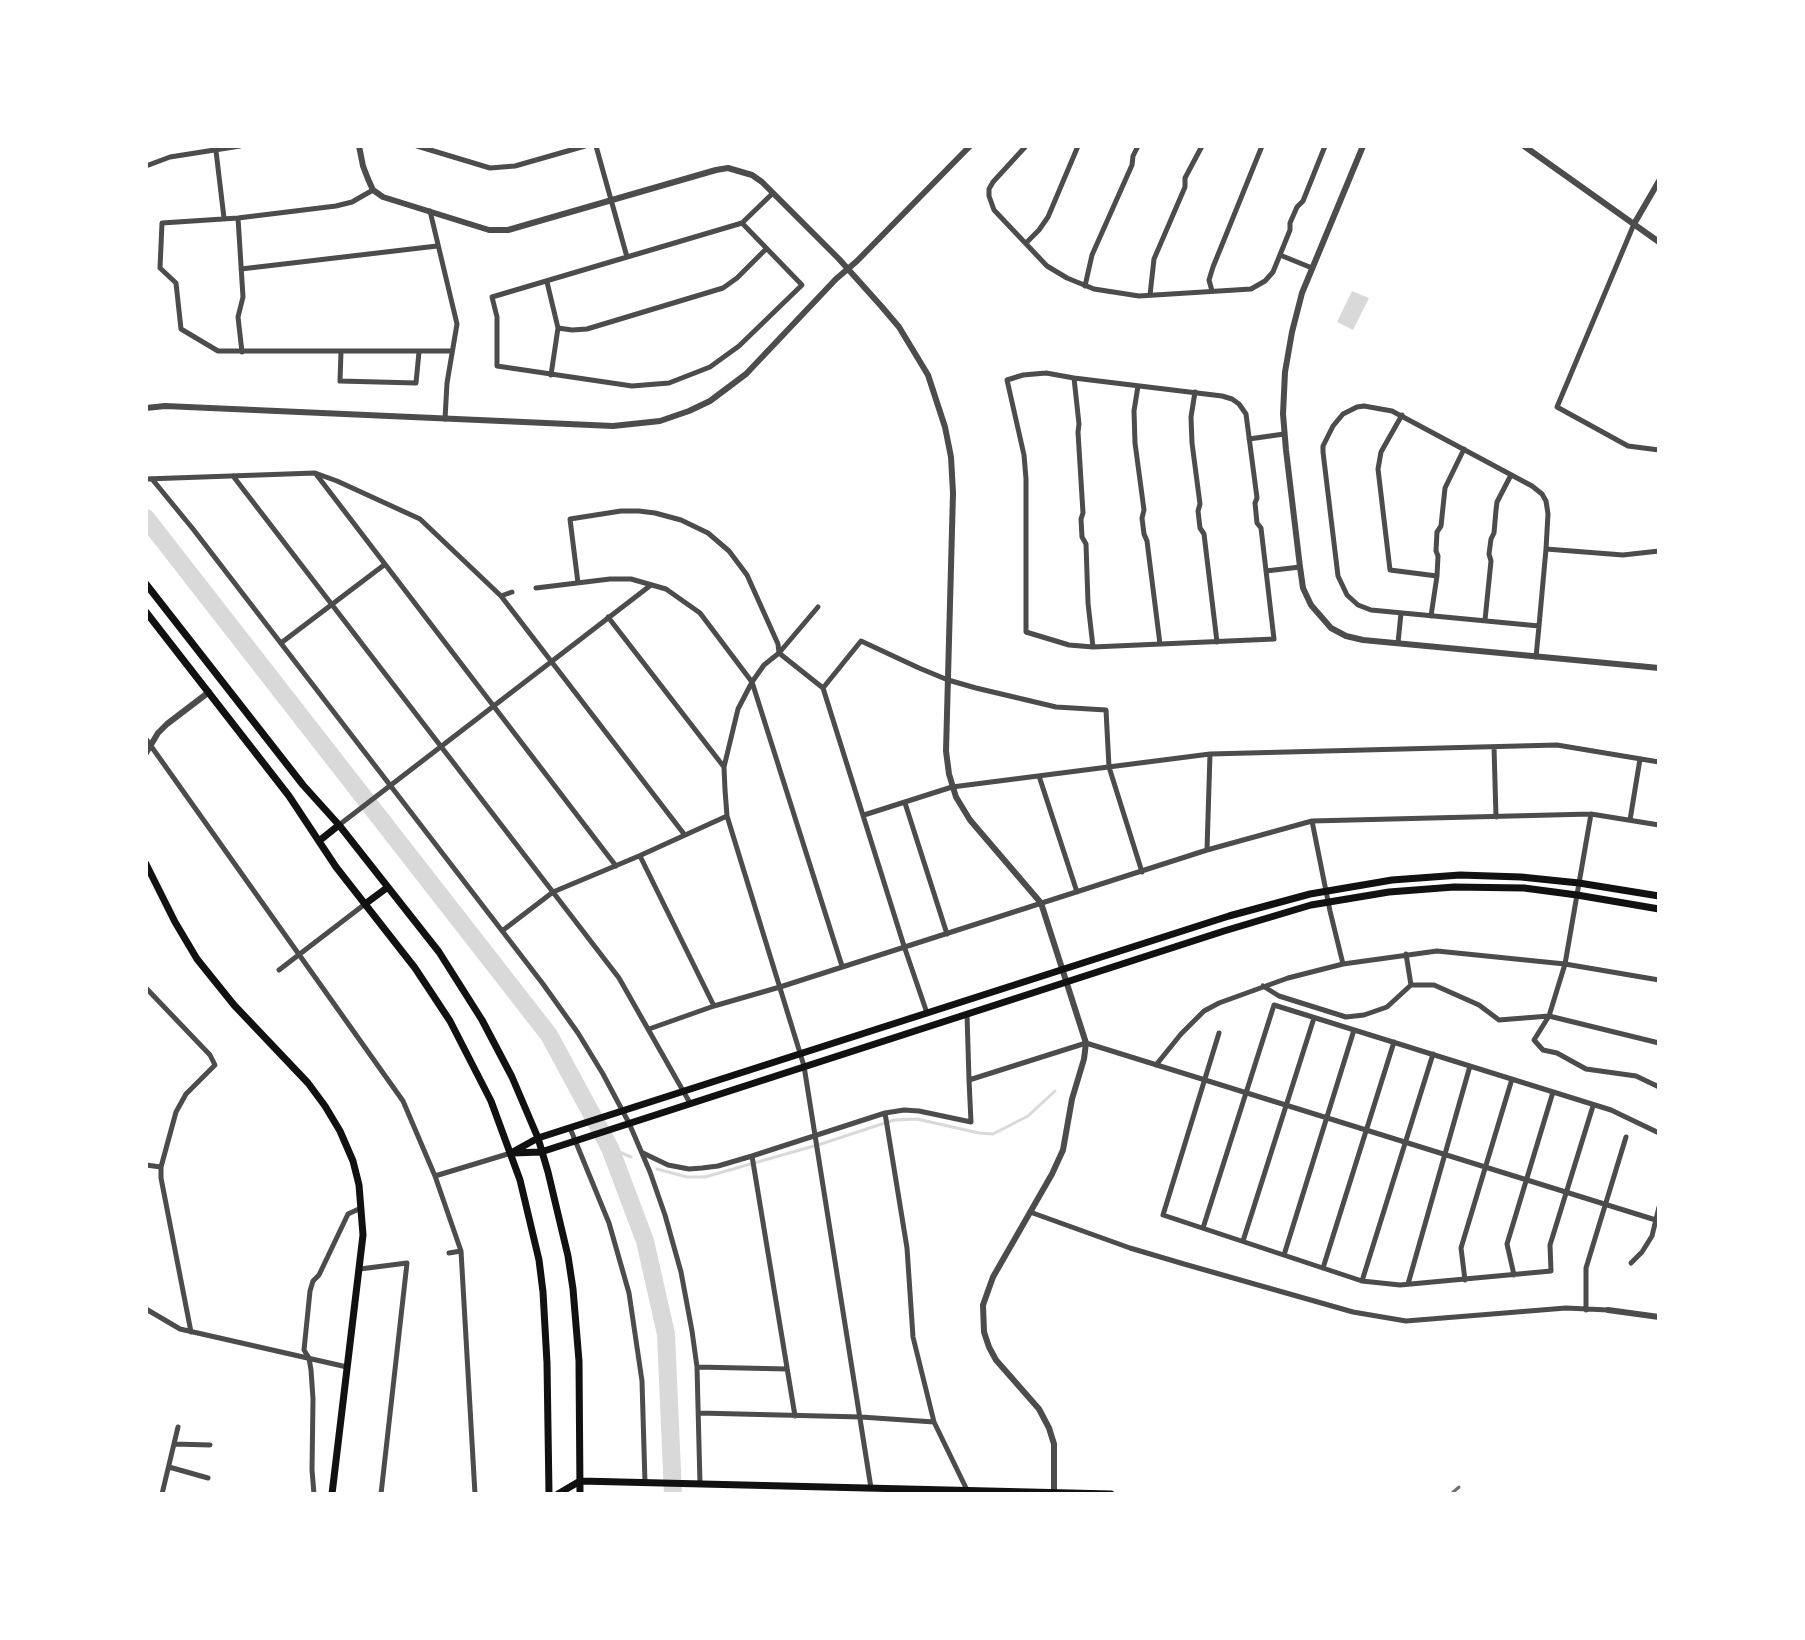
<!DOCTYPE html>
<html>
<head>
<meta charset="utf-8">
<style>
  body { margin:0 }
  #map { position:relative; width:1805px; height:1640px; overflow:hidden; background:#fff; font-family:Signika,sans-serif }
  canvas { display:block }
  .frame { position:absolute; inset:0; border:148px solid #fff; pointer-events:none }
</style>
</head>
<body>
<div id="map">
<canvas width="1805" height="1640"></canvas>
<div class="frame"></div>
</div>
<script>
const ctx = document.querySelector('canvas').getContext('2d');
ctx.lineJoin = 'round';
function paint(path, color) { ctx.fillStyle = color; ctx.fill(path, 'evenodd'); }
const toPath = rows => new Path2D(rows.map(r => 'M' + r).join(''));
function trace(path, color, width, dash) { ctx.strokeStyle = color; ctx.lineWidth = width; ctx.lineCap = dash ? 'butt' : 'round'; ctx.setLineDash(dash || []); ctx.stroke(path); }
paint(toPath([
  [1352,291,1369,298,1353,330,1337,322]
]), '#d9d9d9');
trace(toPath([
  [610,1148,631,1157],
  [657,1169,687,1177,705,1177,821,1144,894,1120,917,1119,979,1133,993,1134,1028,1116,1055,1091]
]), '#d9d9d9', 3);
trace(toPath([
  [146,518,549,1035,610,1148,645,1241,666,1334,673,1494]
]), '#d9d9d9', 18);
trace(toPath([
  [417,146,490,168,515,166,585,146],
  [596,146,627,257],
  [1026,146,993,182,989,189,989,196,994,210,1047,266,1067,278,1094,289,1139,296,1251,289,1265,281,1273,272,1290,230,1290,223,1297,207,1303,201,1325,146],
  [216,151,224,218],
  [146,166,170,157,240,146],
  [373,190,352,202,336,206,238,218,162,223,160,268,176,283,181,329,218,351,451,351],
  [430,211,457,324,447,383,445,419],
  [238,218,243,297,238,317,242,352],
  [742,223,802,285,739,346,710,367,669,383,632,386,497,366,497,317,492,297,742,223,773,193],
  [1634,224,1557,407,1628,446,1659,450],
  [1026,243,1039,230,1048,217,1078,146],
  [1280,255,1312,268],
  [241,269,437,246],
  [547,282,558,328,551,375],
  [1085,286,1092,255,1132,165,1133,156,1138,146],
  [1212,291,1209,280,1213,267,1262,146],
  [1150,295,1154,259,1185,187,1185,178,1202,146],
  [558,328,572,330,587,329,723,288,737,278,766,249],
  [341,352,340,381,416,383,419,352],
  [1046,373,1074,378,1222,396,1232,399,1239,404,1246,414,1257,498,1255,503,1257,523,1261,528,1274,639,1093,647,1069,645,1026,632,1026,479,1024,455,1007,380,1023,375,1046,373],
  [1074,378,1079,424,1078,432,1083,513,1081,519,1082,537,1086,544,1088,603,1093,647],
  [1138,386,1134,411,1135,443,1144,510,1142,518,1144,534,1147,541,1160,644],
  [1195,392,1191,417,1192,443,1200,504,1198,511,1200,528,1204,534,1217,642],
  [1402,415,1381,452,1378,469,1390,570,1437,576],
  [1249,439,1284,434],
  [316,474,616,866],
  [233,476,619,978,690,1103],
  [146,479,315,473,337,481,420,519,501,596,684,834],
  [152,479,193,529,543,984,578,1033,603,1074,629,1123,650,1172,665,1215,681,1272,692,1331,697,1367,700,1484],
  [1546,549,1623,555,1659,551],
  [1266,571,1300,567],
  [578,583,570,519,621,511,639,511,655,513,681,520,708,533,729,551,747,575,778,644,779,653,823,688],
  [536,588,610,579,631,579,666,589,700,613,752,682,842,966],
  [501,596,512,592],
  [818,607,779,653,764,665,752,682,738,709,724,767,725,790,727,816,804,1066,871,1488],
  [1431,616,1437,576,1438,556,1436,551,1437,532,1441,526,1445,488,1464,449],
  [608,617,724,767],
  [1485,620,1491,561,1489,554,1491,539,1494,533,1496,510,1497,502,1511,475],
  [281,643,384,565],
  [1398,643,1401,613],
  [1536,657,1539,626,1546,549,1548,514,1546,501,1542,494,1532,486,1392,411,1364,406,1357,407,1343,414,1333,426,1323,446,1323,452,1338,576,1347,595,1358,605,1371,610,1539,626],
  [146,739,403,1101,435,1176,461,1251,475,1494],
  [1494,747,1496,817],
  [1039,776,1077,892],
  [905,803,947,934],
  [1591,814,1565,964,1549,1016,1534,1040,1543,1050,1557,1053,1586,1069,1636,1076,1659,1087],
  [864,815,952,787,1210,754,1557,745,1659,762],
  [1630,820,1640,759],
  [1312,821,1330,911,1343,964],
  [339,825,651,585],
  [1207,850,1210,754],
  [640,856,714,1006],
  [502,931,553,892,639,856,727,816],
  [1406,954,1411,985],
  [279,970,365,904],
  [1263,986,1279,996,1346,1017,1364,1015,1387,1007,1411,985,1434,985,1479,1005,1499,1020,1549,1016,1659,1043],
  [146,988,210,1055,215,1065,186,1094,176,1112,161,1167,161,1178,191,1332],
  [927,1013,904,946,823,688,861,641,919,668,948,680,976,688,1056,707,1106,710,1109,767,1142,872],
  [967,1014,969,1080],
  [649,1029,714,1006,780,987,1207,850,1312,821,1591,814,1659,825],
  [1219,1033,1163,1215,1362,1281,1400,1285,1551,1271,1550,1245,1593,1106],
  [1156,1065,1181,1034,1204,1011,1219,1003,1288,978,1343,964,1437,951,1565,964,1659,980],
  [885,1113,907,1248,913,1337,934,1422,967,1490],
  [570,1128,609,1223,629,1293,642,1381,645,1483],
  [643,1153,668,1165,689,1169,702,1168,718,1166,752,1156,885,1113,904,1110,919,1111,971,1122,969,1080,1086,1043,1659,1221],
  [752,1156,795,1416],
  [146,1165,161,1167],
  [435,1176,511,1153],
  [1030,1212,1130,1248,1184,1264,1353,1312,1406,1321,1566,1308,1608,1310],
  [1203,1228,1274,1005,1611,1110,1659,1133],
  [1243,1241,1314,1018],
  [449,1253,461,1251],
  [1284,1255,1354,1030],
  [1631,1263,1642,1252,1652,1236,1659,1207],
  [1323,1268,1394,1042],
  [360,1269,407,1263,381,1494],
  [1514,1275,1507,1244,1553,1092],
  [1465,1280,1461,1248,1512,1079],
  [1362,1281,1433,1054],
  [1408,1284,1470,1066],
  [146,1309,180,1329,347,1367],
  [1586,1310,1586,1268,1626,1137],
  [697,1367,787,1369],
  [699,1413,861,1417,934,1422],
  [174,1444,210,1445],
  [169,1467,208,1478],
  [162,1494,178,1427],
  [314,1494,312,1470,313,1399,311,1370,309,1358,304,1350,310,1291,313,1281,319,1275,348,1214,361,1208]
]), '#4c4c4c', 5);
trace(toPath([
  [359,146,363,166,368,179,373,190,383,197,489,230,508,230,716,170,728,168,752,175,762,182,839,259,882,307,899,327,928,375,945,427,951,457,953,493,946,751,949,774,956,797,970,820,1041,903,1086,1043,1084,1059,1072,1099,1063,1150,1052,1174,993,1277,983,1305,984,1332,989,1347,996,1360,1039,1409,1049,1428,1054,1444,1054,1494],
  [1363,146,1302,293,1292,332,1285,372,1283,414,1286,450,1300,567,1303,588,1311,605,1331,628,1346,636,1363,640,1659,668],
  [1524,146,1659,242],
  [1634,224,1659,181],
  [146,408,165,406,613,426,660,421,689,411,710,401,746,374,836,279,857,261,970,146],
  [146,753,158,733,167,724,209,692],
  [1608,1310,1659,1317]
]), '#4c4c4c', 6);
trace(toPath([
  [146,584,303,785,339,825,439,952,482,1020,512,1077,538,1138,548,1172,568,1256,573,1289,579,1361,580,1494],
  [146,612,289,796,336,867,415,968,450,1021,491,1101,520,1180,539,1260,543,1292,547,1363,549,1494],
  [319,841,339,825],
  [146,864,175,922,197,959,234,1005,308,1083,325,1106,340,1131,353,1161,359,1185,363,1235,332,1494],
  [365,904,388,887],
  [511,1153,538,1138,622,1111,1229,916,1310,894,1392,880,1460,875,1521,877,1579,883,1659,896],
  [513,1153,541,1152,1224,931,1311,905,1389,892,1454,887,1524,888,1577,895,1659,909],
  [580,1481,1111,1494],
  [558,1494,580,1481]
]), '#111', 7);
trace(toPath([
  [1451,1494,1459,1487]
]), '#707070', 3);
</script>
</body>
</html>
